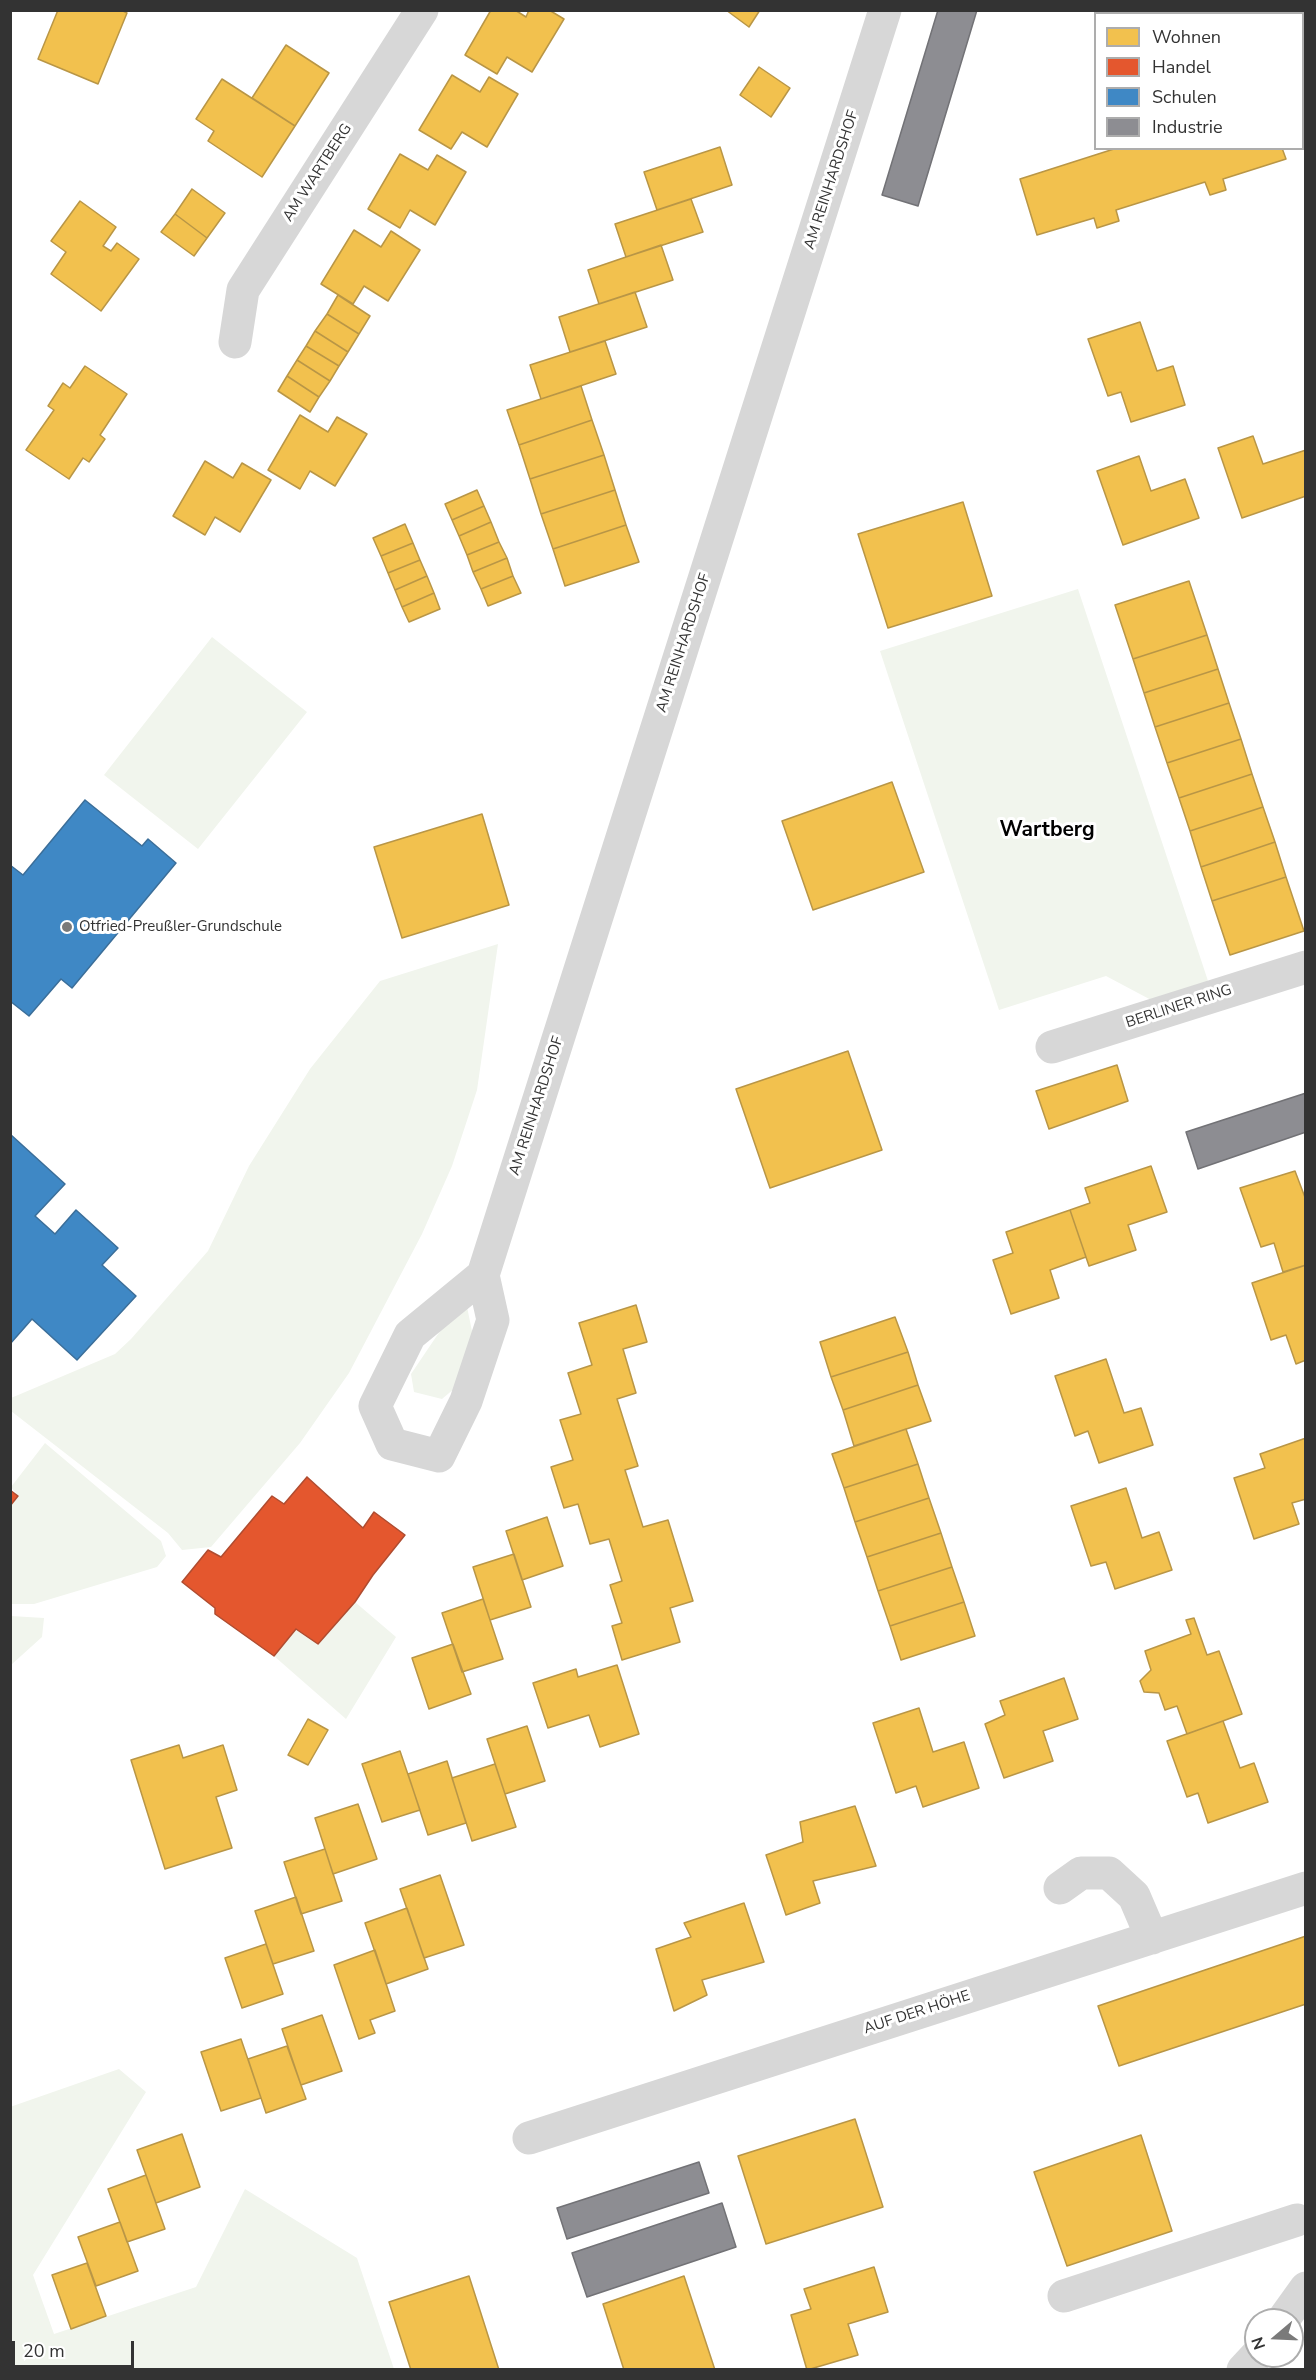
<!DOCTYPE html>
<html>
<head>
<meta charset="utf-8">
<style>
  body { margin:0 }
  #map { position:relative; width:1316px; height:2380px; overflow:hidden; background:#fff; font-family:"Nunito Sans",sans-serif }
  canvas { display:block }
  .frame { position:absolute; inset:0; border:12px solid #333; pointer-events:none }
  .legend { position:absolute; left:1094px; top:12px; width:210px; height:138px; box-sizing:border-box; background:#fff; border:2px solid #adadad; margin:0; padding:8px 10px; list-style:none; font-size:18px; color:#333 }
  .legend li { display:flex; align-items:center; gap:12px; height:30px }
  .legend b { width:30px; border:2px solid #adadad }
  .north { position:absolute; left:1244px; top:2308px; width:60px; height:60px; box-sizing:border-box; background:#fff; border:2px solid #adadad; border-radius:50%; rotate:251deg; font-size:16px; font-weight:700; line-height:24px; text-align:center; color:#333 }
  .north::after { content:''; display:block; margin:auto; width:21px; height:27px; background:#7a7a7a; clip-path:polygon(50% 0,100% 100%,50% 72%,0 100%) }
  .scale { position:absolute; left:12px; top:2341px; width:122px; height:27px; box-sizing:border-box; border:3px solid #333; border-top:0; padding-left:8px; font-size:18px; line-height:21px; white-space:nowrap; color:#333; -webkit-text-stroke:4px #fff; paint-order:stroke }
</style>
</head>
<body>
<div id="map">
<canvas width="1316" height="2380"></canvas>
<div class="frame"></div>
<ul class="legend">
<li><b style="height:16px;background:#f2c14e"></b>Wohnen</li>
<li><b style="height:16px;background:#e4572e"></b>Handel</li>
<li><b style="height:16px;background:#3f88c5"></b>Schulen</li>
<li><b style="height:16px;background:#8d8d92"></b>Industrie</li>
</ul>
<div class="north">N</div>
<div class="scale">20 m</div>
</div>
<script>
const ctx = document.querySelector('canvas').getContext('2d');
ctx.lineJoin = 'round';
function paint(path, color) { ctx.fillStyle = color; ctx.fill(path, 'evenodd'); }
const toPath = rows => new Path2D(rows.map(r => 'M' + r).join(''));
function trace(path, color, width, dash) { ctx.strokeStyle = color; ctx.lineWidth = width; ctx.lineCap = dash ? 'butt' : 'round'; ctx.setLineDash(dash || []); ctx.stroke(path); }
function write(font, color, halo, rows, align = 'center') {
  ctx.font = font + ' "Nunito Sans",sans-serif'; ctx.lineWidth = 6; ctx.setLineDash([]); ctx.textBaseline = 'middle'; ctx.strokeStyle = halo; ctx.fillStyle = color; for (const [text, x, y, turn = 0] of rows) {
    ctx.save(); ctx.translate(x, y); ctx.rotate((+turn || 0) * Math.PI / 180); ctx.textAlign = isNaN(turn) ? turn : align; if (halo) ctx.strokeText(text, 0, 0); ctx.fillText(text, 0, 0); ctx.restore();
  }
}
paint(toPath([
  [1078,589,1213,996,1170,1010,1106,976,999,1010,880,651],
  [212,637,307,712,198,849,104,775],
  [498,944,477,1090,452,1166,422,1234,349,1373,300,1443,211,1547,182,1550,168,1533,11,1411,11,1398,115,1354,131,1339,208,1251,249,1166,310,1069,380,981],
  [466,1302,473,1336,455,1388,442,1399,414,1392,411,1374,438,1334],
  [45,1443,161,1541,166,1556,157,1567,34,1604,11,1604,10,1506,18,1496,11,1487],
  [355,1602,396,1637,346,1719,274,1656,296,1629,318,1644],
  [11,1616,44,1618,42,1637,11,1665],
  [119,2069,146,2092,33,2275,54,2334,196,2287,245,2189,357,2258,394,2369,11,2369,10,2107]
]), '#f1f5ed');
const homes = toPath([
  [58,10,121,10,127,13,98,84,38,59,58,10],
  [491,10,515,10,526,17,529,10,549,10,564,19,532,72,507,57,497,74,465,55,491,10],
  [726,10,760,10,749,27,726,10],
  [286,45,329,73,295,126,252,98,286,45],
  [759,67,790,88,771,117,740,95,759,67],
  [452,75,480,92,489,77,518,94,487,147,462,132,451,149,419,130,452,75],
  [222,79,295,126,262,177,208,141,214,131,196,119,222,79],
  [720,147,732,185,657,210,644,172,720,147],
  [1117,148,1282,148,1286,159,1223,179,1226,190,1210,195,1205,182,1116,210,1119,221,1097,228,1094,218,1037,235,1020,179,1117,148],
  [400,154,428,170,437,155,466,172,435,225,410,210,400,228,368,209,400,154],
  [192,189,225,213,207,238,175,214,192,189],
  [691,199,703,232,626,257,615,224,691,199],
  [80,201,116,227,103,246,111,251,117,243,139,259,101,311,51,274,66,252,51,241,80,201],
  [175,214,207,238,194,256,161,232,175,214],
  [354,230,381,247,391,231,420,250,388,301,364,286,353,304,321,284,354,230],
  [661,245,673,280,599,304,588,270,661,245],
  [635,292,647,327,570,352,559,317,635,292],
  [338,295,370,316,359,334,327,314,338,295],
  [327,314,359,334,348,352,315,331,327,314],
  [1140,322,1157,371,1173,366,1185,405,1131,422,1121,392,1108,396,1088,339,1140,322],
  [315,331,348,352,339,366,306,346,315,331],
  [605,341,616,374,541,399,530,365,605,341],
  [306,346,339,366,330,381,297,360,306,346],
  [297,360,330,381,319,397,287,376,297,360],
  [85,366,127,394,100,435,105,439,89,462,83,458,69,479,26,450,54,410,48,406,63,383,70,388,85,366],
  [287,376,319,397,310,412,278,391,287,376],
  [581,386,592,420,519,445,507,410,581,386],
  [300,415,328,432,337,417,367,434,335,486,310,471,300,489,268,470,300,415],
  [592,420,604,455,530,479,519,445,592,420],
  [1253,436,1263,464,1306,450,1306,496,1242,518,1218,448,1253,436],
  [604,455,615,490,541,514,530,479,604,455],
  [1139,456,1151,491,1185,479,1199,518,1123,545,1097,471,1139,456],
  [205,461,233,478,242,463,271,480,240,532,215,517,205,535,173,516,205,461],
  [477,490,484,506,452,520,445,504,477,490],
  [615,490,626,525,553,549,541,514,615,490],
  [963,502,992,596,888,628,858,534,963,502],
  [484,506,491,522,459,536,452,520,484,506],
  [491,522,499,542,467,555,459,536,491,522],
  [405,524,413,543,381,556,373,538,405,524],
  [626,525,639,562,565,586,553,549,626,525],
  [499,542,507,558,473,572,467,555,499,542],
  [413,543,420,560,388,573,381,556,413,543],
  [507,558,513,576,481,589,473,572,507,558],
  [420,560,427,576,395,590,388,573,420,560],
  [427,576,434,593,402,607,395,590,427,576],
  [513,576,521,593,488,606,481,589,513,576],
  [1189,581,1207,635,1133,659,1115,605,1189,581],
  [434,593,440,609,409,622,402,607,434,593],
  [1207,635,1218,669,1144,693,1133,659,1207,635],
  [1218,669,1229,703,1155,727,1144,693,1218,669],
  [1229,703,1241,739,1167,763,1155,727,1229,703],
  [1241,739,1252,774,1179,798,1167,763,1241,739],
  [1252,774,1263,807,1190,831,1179,798,1252,774],
  [892,782,924,872,813,910,782,821,892,782],
  [1263,807,1275,842,1201,867,1190,831,1263,807],
  [482,814,509,905,402,938,374,847,482,814],
  [1275,842,1286,877,1212,901,1201,867,1275,842],
  [1286,877,1304,931,1230,955,1212,901,1286,877],
  [848,1051,882,1150,770,1188,736,1089,848,1051],
  [1117,1065,1128,1101,1049,1129,1036,1091,1117,1065],
  [1151,1166,1167,1212,1128,1225,1136,1250,1089,1266,1070,1210,1090,1203,1085,1188,1151,1166],
  [1295,1171,1306,1200,1306,1265,1283,1272,1274,1243,1261,1247,1240,1188,1295,1171],
  [1070,1210,1086,1257,1050,1270,1059,1298,1011,1314,993,1260,1013,1253,1006,1232,1070,1210],
  [1306,1265,1306,1360,1296,1364,1286,1335,1271,1340,1252,1283,1306,1265],
  [636,1305,647,1342,623,1349,636,1393,617,1399,638,1466,625,1470,643,1527,668,1520,693,1601,670,1608,680,1642,622,1660,612,1626,622,1623,610,1585,622,1581,609,1539,590,1544,578,1504,564,1508,551,1467,573,1460,560,1420,581,1414,568,1373,592,1365,579,1323,636,1305],
  [895,1317,908,1352,831,1377,820,1342,895,1317],
  [908,1352,918,1385,843,1410,831,1377,908,1352],
  [1106,1359,1124,1413,1141,1408,1153,1445,1099,1463,1088,1431,1075,1436,1055,1376,1106,1359],
  [918,1385,931,1421,854,1446,843,1410,918,1385],
  [906,1429,918,1464,844,1488,832,1454,906,1429],
  [1306,1438,1306,1499,1292,1503,1299,1524,1254,1539,1234,1478,1265,1468,1260,1454,1306,1438],
  [918,1464,929,1498,855,1522,844,1488,918,1464],
  [1126,1488,1142,1538,1159,1532,1172,1570,1115,1589,1106,1562,1091,1566,1071,1506,1126,1488],
  [929,1498,941,1533,867,1557,855,1522,929,1498],
  [547,1517,563,1566,522,1580,506,1531,547,1517],
  [941,1533,952,1567,878,1591,867,1557,941,1533],
  [514,1554,531,1607,490,1620,473,1567,514,1554],
  [952,1567,964,1602,890,1626,878,1591,952,1567],
  [483,1599,503,1659,462,1672,442,1613,483,1599],
  [964,1602,975,1636,901,1660,890,1626,964,1602],
  [1194,1618,1207,1655,1219,1651,1242,1714,1187,1734,1177,1706,1165,1710,1159,1693,1144,1692,1140,1681,1151,1670,1145,1651,1191,1634,1186,1620,1194,1618],
  [453,1644,471,1694,429,1709,412,1658,453,1644],
  [617,1665,639,1734,600,1747,589,1715,548,1728,533,1683,576,1669,578,1677,617,1665],
  [1064,1678,1078,1719,1043,1731,1053,1761,1004,1778,985,1724,1005,1715,1000,1701,1064,1678],
  [919,1708,933,1752,964,1742,979,1788,923,1807,916,1786,896,1793,873,1723,919,1708],
  [308,1719,328,1730,308,1765,288,1755,308,1719],
  [1223,1721,1240,1768,1254,1763,1268,1802,1208,1823,1198,1793,1187,1797,1167,1741,1223,1721],
  [527,1726,545,1781,505,1794,487,1739,527,1726],
  [179,1745,183,1758,223,1745,237,1790,216,1797,232,1848,165,1869,131,1760,179,1745],
  [400,1751,420,1810,382,1822,362,1764,400,1751],
  [447,1761,466,1823,428,1835,408,1774,447,1761],
  [495,1764,516,1827,472,1841,452,1778,495,1764],
  [358,1804,377,1859,333,1874,315,1818,358,1804],
  [855,1806,876,1866,813,1881,820,1903,786,1915,766,1855,803,1842,800,1822,855,1806],
  [325,1849,342,1901,301,1914,284,1862,325,1849],
  [440,1875,464,1945,424,1958,400,1889,440,1875],
  [296,1897,314,1951,273,1964,255,1911,296,1897],
  [744,1903,764,1962,702,1980,707,1995,674,2011,656,1949,691,1937,684,1923,744,1903],
  [407,1908,428,1969,386,1984,365,1923,407,1908],
  [1306,1936,1306,2004,1119,2066,1098,2006,1306,1936],
  [266,1944,283,1994,242,2008,225,1958,266,1944],
  [375,1950,395,2011,370,2020,375,2033,359,2039,334,1965,375,1950],
  [322,2015,342,2071,301,2085,282,2029,322,2015],
  [241,2039,261,2098,221,2111,201,2052,241,2039],
  [287,2046,306,2099,266,2113,248,2059,287,2046],
  [855,2119,883,2207,766,2244,738,2156,855,2119],
  [182,2134,200,2187,156,2203,137,2150,182,2134],
  [1141,2135,1172,2231,1067,2266,1034,2172,1141,2135],
  [146,2175,165,2229,127,2242,108,2189,146,2175],
  [120,2222,138,2271,96,2286,78,2237,120,2222],
  [87,2263,106,2316,71,2329,52,2275,87,2263],
  [874,2267,888,2312,848,2324,858,2355,807,2370,791,2315,811,2309,804,2289,874,2267],
  [469,2276,499,2370,411,2370,389,2302,469,2276],
  [684,2276,715,2370,624,2370,603,2304,684,2276]
]);
paint(homes, '#f2c14e');
trace(homes, '#b99646', 1.5);
const shops = toPath([
  [307,1477,363,1528,374,1512,405,1535,373,1575,355,1602,318,1644,296,1629,274,1656,215,1614,215,1608,182,1582,208,1550,221,1557,272,1496,284,1504,307,1477],
  [10,1490,18,1496,10,1506,10,1490]
]);
paint(shops, '#e4572e');
trace(shops, '#af4c30', 1.5);
const schools = toPath([
  [85,800,142,846,148,839,176,863,72,988,61,979,29,1016,10,1001,10,865,23,875,85,800],
  [10,1134,65,1184,35,1216,55,1234,76,1210,118,1248,102,1265,136,1296,77,1360,32,1319,10,1344,10,1134]
]);
paint(schools, '#3f88c5');
trace(schools, '#3b6e99', 1.5);
const industry = toPath([
  [938,10,977,10,918,206,882,195,938,10],
  [1306,1093,1306,1132,1198,1169,1186,1132,1306,1093],
  [699,2162,709,2193,567,2239,557,2208,699,2162],
  [722,2203,736,2247,587,2297,572,2253,722,2203]
]);
paint(industry, '#8d8d92');
trace(industry, '#727276', 1.5);
trace(toPath([
  [235,342,243,290,422,10],
  [1052,1047,1306,967],
  [483,1275,410,1335,375,1406,392,1444,439,1456,466,1401,493,1320,483,1275,885,10],
  [1060,1888,1081,1873,1109,1873,1134,1896,1152,1938],
  [529,2138,1306,1888],
  [1064,2296,1297,2220],
  [1283,2320,1306,2288],
  [1243,2370,1256,2356]
]), '#d7d7d7', 33);
for (const [x, y, r, color] of [
  [67,927,6,"#7a7a7a"]
]) { const dot = new Path2D(); dot.arc(x, y, r, 0, 2 * Math.PI); ctx.fillStyle = color; ctx.fill(dot); trace(dot, '#fff', 2); }
write('15px', '#333', '#fff', [
  ["AM WARTBERG",318,173,-57],
  ["AM REINHARDSHOF",832,180,-72],
  ["AM REINHARDSHOF",684,643,-72],
  ["BERLINER RING",1179,1007,-18],
  ["AM REINHARDSHOF",537,1106,-72],
  ["AUF DER HÖHE",917,2013,-18]
]);
write('15px', '#333', '#fff', [
  ["Otfried-Preußler-Grundschule",79,927]
], 'left');
write('bold 21px', '#000', '#fff', [
  ["Wartberg",1047,831]
]);
</script>
</body>
</html>
